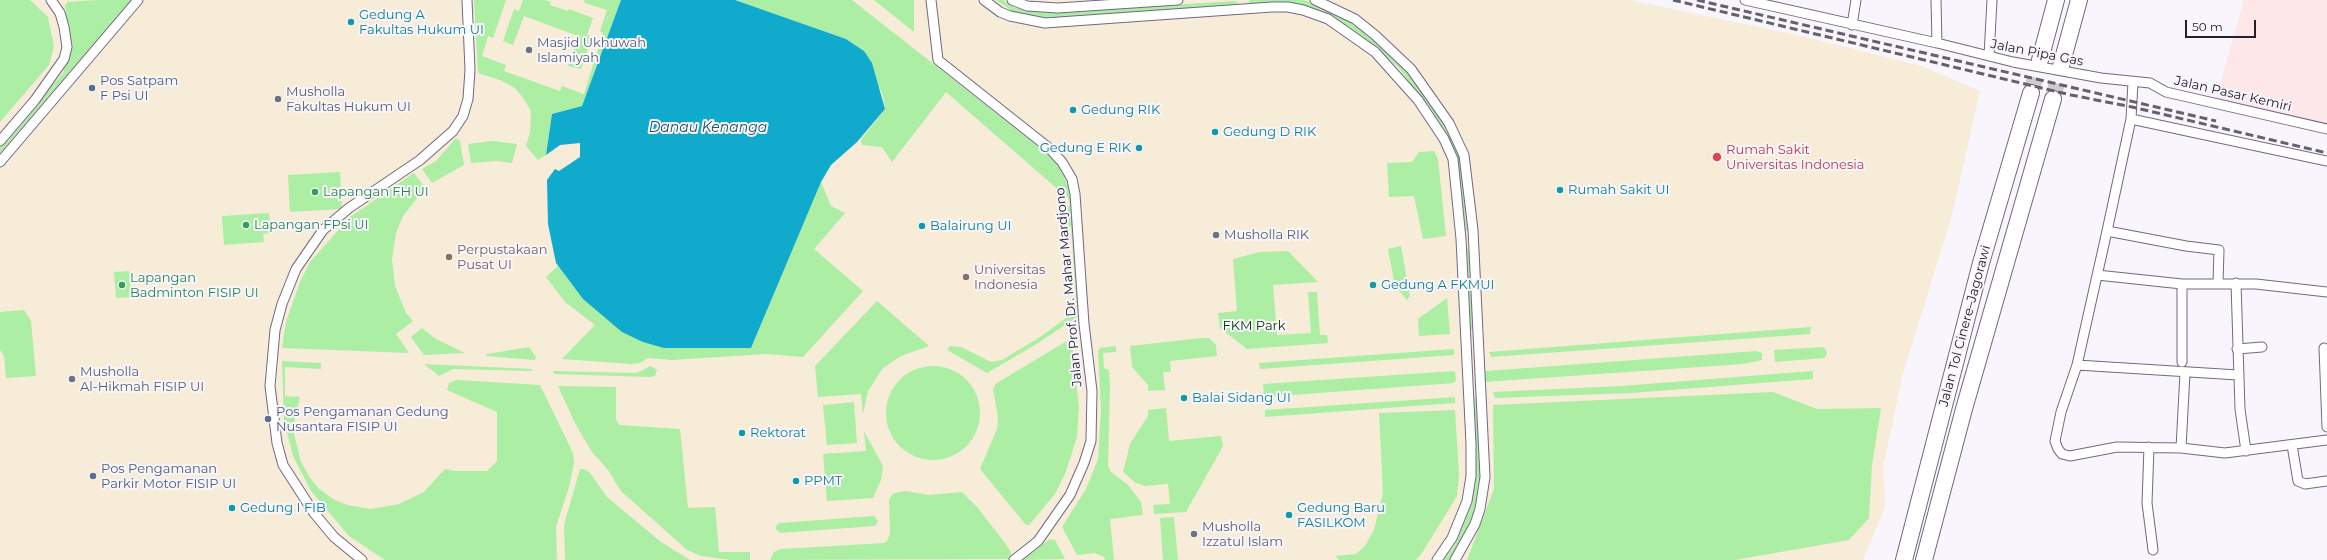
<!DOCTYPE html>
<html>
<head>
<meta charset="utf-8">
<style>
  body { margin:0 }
  #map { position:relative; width:2327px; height:560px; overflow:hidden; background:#f8f5fc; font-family:Montserrat,sans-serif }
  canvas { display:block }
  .scale { position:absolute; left:2185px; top:20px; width:71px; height:18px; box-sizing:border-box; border:2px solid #25202b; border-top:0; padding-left:5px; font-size:12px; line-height:14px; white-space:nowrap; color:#25202b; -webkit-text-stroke:3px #f8f5fc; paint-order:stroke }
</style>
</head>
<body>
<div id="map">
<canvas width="2327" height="560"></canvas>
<div class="scale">50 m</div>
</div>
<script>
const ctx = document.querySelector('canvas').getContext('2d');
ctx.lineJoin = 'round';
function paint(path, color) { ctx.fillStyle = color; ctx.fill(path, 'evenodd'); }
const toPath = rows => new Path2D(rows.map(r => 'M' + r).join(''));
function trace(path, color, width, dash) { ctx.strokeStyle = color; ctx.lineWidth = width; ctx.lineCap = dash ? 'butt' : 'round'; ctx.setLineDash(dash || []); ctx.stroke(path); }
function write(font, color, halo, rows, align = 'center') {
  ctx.font = font + ' Montserrat,sans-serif'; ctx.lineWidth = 4; ctx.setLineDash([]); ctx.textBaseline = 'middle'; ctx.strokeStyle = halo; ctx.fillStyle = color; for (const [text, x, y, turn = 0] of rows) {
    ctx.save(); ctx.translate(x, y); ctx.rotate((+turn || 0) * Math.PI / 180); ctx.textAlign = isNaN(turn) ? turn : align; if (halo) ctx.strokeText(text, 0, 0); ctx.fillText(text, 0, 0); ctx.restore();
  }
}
paint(toPath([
  [2244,0,2327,0,2327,135,2213,109]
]), '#fde7e8');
paint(toPath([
  [0,0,1629,0,1793,34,1921,66,1980,91,1952,215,1902,377,1883,468,1885,507,1863,560,0,560]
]), '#f6ecd7');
paint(toPath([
  [0,0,30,0,48,17,54,47,49,65,0,122],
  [98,0,131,0,0,153,0,146,63,73,70,46,65,6,67,2],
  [474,0,506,0,493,38,488,36,482,56,506,65,504,71,560,91,562,86,584,94,603,33,600,31,607,10,585,3,584,0,621,0,582,106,552,114,546,155,538,160,526,146,530,132,531,111,524,99,515,88,500,80,478,73],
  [523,0,544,0,551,2,550,5,568,11,569,9,593,18,587,35,592,37,581,69,568,66,578,36,524,16,513,45,503,41,514,9,519,11],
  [735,0,852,0,1044,151,1058,165,1071,191,1078,309,1077,317,1035,345,987,373,947,350,950,346,961,347,991,362,1002,360,1040,337,1077,310,1071,227,1060,218,1070,205,1069,199,946,92,892,162,882,147,862,145,861,140,885,109,883,96,864,51,846,39],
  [874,0,914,0,914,32],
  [996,0,1003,0,1015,8,1026,10,1053,12,1236,1,1238,3,1234,5,1073,18,1042,18,1015,13],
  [1250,0,1303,0,1317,4,1344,17,1362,30,1404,67,1429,99,1451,136,1462,158,1468,231,1464,230,1463,226,1457,161,1449,138,1400,69,1377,48,1352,29,1328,15,1248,4],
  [456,138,460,141,464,165,432,183,422,169,436,161],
  [492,141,517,144,512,163,497,161,471,163,468,144],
  [1434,151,1438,159,1446,236,1423,239,1414,196,1389,197,1387,163,1412,162,1419,152],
  [340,172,342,209,290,212,288,175],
  [414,173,425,188,403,216,396,233,392,259,395,286,406,313,413,321,396,334,409,353,282,348,286,322,300,282,310,262,350,217],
  [821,182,831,206,845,213,814,249,863,291,803,357,767,354,672,360,648,358,640,363,631,364,562,359,595,325,565,302,546,277,558,266,583,299,664,348,751,348],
  [269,213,271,233,263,234,264,242,224,245,222,216],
  [1401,246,1410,296,1407,300,1395,286,1388,249],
  [1467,248,1469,251,1474,328,1472,330,1470,329,1465,249],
  [1288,251,1318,282,1273,285,1277,335,1311,333,1308,292,1317,292,1320,335,1327,335,1328,343,1247,349,1220,328,1218,313,1237,311,1233,259,1260,252],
  [129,271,131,297,116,298,114,272],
  [1447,298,1450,334,1419,336,1418,319],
  [877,301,929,346,901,356,883,368,868,391,863,414,861,394,818,397,815,366],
  [24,310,31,321,36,376,6,378,4,356,0,350,0,312],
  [1811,327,1810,334,1491,357,1489,352],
  [422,328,436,339,465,353,424,355,411,337],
  [1202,338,1209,338,1216,345,1217,356,1170,361,1171,372,1163,372,1165,390,1148,391,1148,385,1132,367,1130,346],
  [1070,339,1072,343,1079,408,1077,437,1065,474,1055,494,1029,525,1026,525,980,469,997,429,998,418,993,388,997,383],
  [1116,346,1116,352,1103,353,1104,368,1109,370,1110,385,1108,465,1110,471,1128,485,1141,502,1143,515,1110,519,1114,560,1105,560,1104,557,1095,553,1077,555,1062,527,1086,489,1098,459,1101,410,1098,351,1100,348],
  [529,347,536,357,535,360,486,356,487,354],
  [1823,347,1826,350,1827,354,1824,358,1775,362,1774,350],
  [1454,349,1454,355,1260,369,1259,363],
  [1756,351,1762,353,1762,360,1743,364,1484,382,1483,371,1486,371],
  [282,361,321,363,321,369,285,367,285,396,300,397,295,418,294,434,301,462,309,476,318,488,333,499,347,505,371,509,399,504,424,492,445,469,456,471,487,471,497,461,497,412,447,390,449,383,456,380,540,385,573,453,574,463,569,487,556,527,557,560,385,560,349,536,311,491,293,456,284,420],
  [424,364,532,369,532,371,453,369,439,376],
  '886 413a47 47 0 1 1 94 0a47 47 0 1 1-94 0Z',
  [651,366,657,370,655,376,650,377,554,374,553,371,637,373],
  [1454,371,1455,372,1456,380,1454,383,1264,397,1263,384],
  [1813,371,1813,379,1632,393,1495,398,1493,392,1621,386],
  [558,386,616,387,616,419,619,425,680,429,688,508,715,507,719,552,750,552,750,560,731,560,701,556,687,550,621,491,608,470,592,452,576,425],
  [1773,392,1817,409,1881,408,1872,465,1869,518,1849,540,1735,560,1467,560,1494,489,1493,405],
  [1455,397,1455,403,1265,417,1265,410],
  [1475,397,1477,399,1481,474,1476,508,1454,555,1450,560,1444,560,1455,545,1470,507,1474,490,1476,466,1473,399],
  [854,402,857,443,827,445,823,405],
  [1166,408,1169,441,1221,436,1223,446,1186,512,1154,514,1153,505,1170,504,1168,484,1145,486,1136,483,1123,472,1130,444,1148,416,1148,410],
  [1455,410,1459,474,1457,496,1422,553,1416,560,1339,560,1335,556,1356,554,1365,546,1374,530,1383,493,1379,413],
  [864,431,883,466,881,480,873,498,827,501,823,454,866,451],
  [580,469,584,469,590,473,607,497,661,542,690,560,565,560,564,525],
  [906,491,928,495,962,492,977,507,1005,543,1011,552,1010,559,770,560,774,552,781,549,884,543,888,540,890,533,889,499,894,493],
  [874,516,878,521,875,526,780,533,775,528,779,523],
  [1174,517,1178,560,1163,560,1160,518],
  [1050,539,1055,540,1065,559,1023,560]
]), '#adeea5');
paint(toPath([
  [621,0,735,0,846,39,864,51,872,63,885,109,857,142,831,165,821,182,751,348,664,348,643,342,622,332,583,299,556,263,548,224,547,180,555,169,559,171,580,157,580,143,560,145,546,155,552,114,582,106]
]), '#10aacd');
trace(toPath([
  [2031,93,2040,60],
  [2053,99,2061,66]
]), '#cecad2', 16, [16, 8]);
const street = toPath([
  [931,0,938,60,1049,148,1062,162,1072,179,1075,194,1084,324,1092,391,1091,441,1084,463,1070,495,1038,541,1014,560],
  [984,0,1000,12,1010,16,1045,23,1272,7,1288,7,1303,10,1328,19,1375,52,1418,100,1444,139,1453,159,1461,239,1471,444,1471,476,1467,501,1452,538,1437,560],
  [1012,0,1027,6,1058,8,1178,0],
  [1315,0,1355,19,1375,35,1411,69,1449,123,1464,155,1473,230,1485,477,1480,509,1475,524,1455,560],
  [1745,0,1937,43,2013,62,2101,78,2150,83,2166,92,2327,129],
  [1936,0,1937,43],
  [1852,25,1856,0],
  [1989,56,1992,0],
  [2133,82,2131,119,2107,231,2077,365,2061,412,2055,441,2058,449,2062,454,2070,456,2117,447,2181,448,2225,453,2327,440],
  [2131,119,2327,161],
  [0,141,35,100,64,59,67,47,64,27,60,13,51,0],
  [0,162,138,0],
  [2107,231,2186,246,2219,250,2218,283],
  [2097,275,2182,284,2256,284,2327,292],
  [2236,283,2240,409,2246,451],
  [2182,284,2182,362],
  [2324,348,2327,427],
  [2237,349,2262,347],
  [2077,365,2238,375],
  [2292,445,2298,481,2305,484,2327,481],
  [2149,447,2147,503,2153,550],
  [2181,448,2185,373],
  [362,560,334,537,314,513,283,465,277,443,270,386,275,330,282,304,296,269,323,230,349,208,420,160,453,131,463,116,468,99,470,70,467,0]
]);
const highway = toPath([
  [2040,60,2056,0],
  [2061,66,2079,0],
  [1904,560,1981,263,2031,93],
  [1924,560,1964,409,2053,99]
]);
trace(street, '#746783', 11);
trace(highway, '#746783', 18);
trace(street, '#fff', 9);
trace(highway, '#fff', 16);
trace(toPath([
  [1673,0,2071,95,2132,107,2327,153],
  [1697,0,2216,121]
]), '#65616b', 3, [8, 4]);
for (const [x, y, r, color] of [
  [351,22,4,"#0f9aa8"],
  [529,50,4,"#6b7280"],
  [92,88,4,"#5c6f8a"],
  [278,99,4,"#6b7280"],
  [1073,110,4,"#0f9aa8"],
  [1215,132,4,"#0f9aa8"],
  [1139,148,4,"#0f9aa8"],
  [1717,157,5,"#e0444e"],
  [1560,190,4,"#0f9aa8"],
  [315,192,4,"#2e9e5b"],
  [246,225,4,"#2e9e5b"],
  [922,226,4,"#0f9aa8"],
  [1216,235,4,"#6b7280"],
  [449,257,4,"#8d6e63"],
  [966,277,4,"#8d6e63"],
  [122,285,4,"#2e9e5b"],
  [1373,285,4,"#0f9aa8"],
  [72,379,4,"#6b7280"],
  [1184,398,4,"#0f9aa8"],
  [268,419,4,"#5c6f8a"],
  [742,433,4,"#0f9aa8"],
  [93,476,4,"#5c6f8a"],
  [796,481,4,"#0f9aa8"],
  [232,508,4,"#0f9aa8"],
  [1289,515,4,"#0f9aa8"],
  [1194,534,4,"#6b7280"]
]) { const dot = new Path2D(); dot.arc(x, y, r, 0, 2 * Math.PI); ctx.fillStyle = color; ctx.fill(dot); trace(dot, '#f8f5fc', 1.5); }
write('13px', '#0d838f', '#f8f5fc', [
  ["Gedung A",359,15],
  ["Fakultas Hukum UI",359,30],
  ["Gedung RIK",1081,110],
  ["Gedung D RIK",1223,132],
  ["Gedung E RIK",1131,148,"right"],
  ["Rumah Sakit UI",1568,190],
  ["Balairung UI",930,226],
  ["Gedung A FKMUI",1381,285],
  ["Balai Sidang UI",1192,398],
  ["Rektorat",750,433],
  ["PPMT",804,481],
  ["Gedung I FIB",240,508],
  ["Gedung Baru",1297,508],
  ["FASILKOM",1297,523]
], 'left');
write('13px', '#5b616d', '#f8f5fc', [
  ["Masjid Ukhuwah",537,43],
  ["Islamiyah",537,58],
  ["Musholla",286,92],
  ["Fakultas Hukum UI",286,107],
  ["Musholla RIK",1224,235],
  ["Musholla",80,372],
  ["Al-Hikmah FISIP UI",80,387],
  ["Musholla",1202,527],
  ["Izzatul Islam",1202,542]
], 'left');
write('13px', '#25202b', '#f8f5fc', [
  ["Jalan Pipa Gas",2037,53,11],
  ["Jalan Pasar Kemiri",2233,94,13],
  ["Jalan Prof. Dr. Mahar Mardjono",1069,287,-95],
  ["Jalan Tol Cinere–Jagorawi",1965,326,-75]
]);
write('13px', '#4e5e75', '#f8f5fc', [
  ["Pos Satpam",100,81],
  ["F Psi UI",100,96],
  ["Pos Pengamanan Gedung",276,412],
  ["Nusantara FISIP UI",276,427],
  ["Pos Pengamanan",101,469],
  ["Parkir Motor FISIP UI",101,484]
], 'left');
write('13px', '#be3a42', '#f8f5fc', [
  ["Rumah Sakit",1726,150],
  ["Universitas Indonesia",1726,165]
], 'left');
write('13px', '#27864d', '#f8f5fc', [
  ["Lapangan FH UI",323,192],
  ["Lapangan FPsi UI",254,225],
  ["Lapangan",130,278],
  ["Badminton FISIP UI",130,293]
], 'left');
write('13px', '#785e54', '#f8f5fc', [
  ["Perpustakaan",457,250],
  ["Pusat UI",457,265],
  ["Universitas",974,270],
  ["Indonesia",974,285]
], 'left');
write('13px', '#053403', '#f8f5fc', [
  ["FKM Park",1254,326]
]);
write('italic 14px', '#205564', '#f8f5fc', [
  ["Danau Kenanga",708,128]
]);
</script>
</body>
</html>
